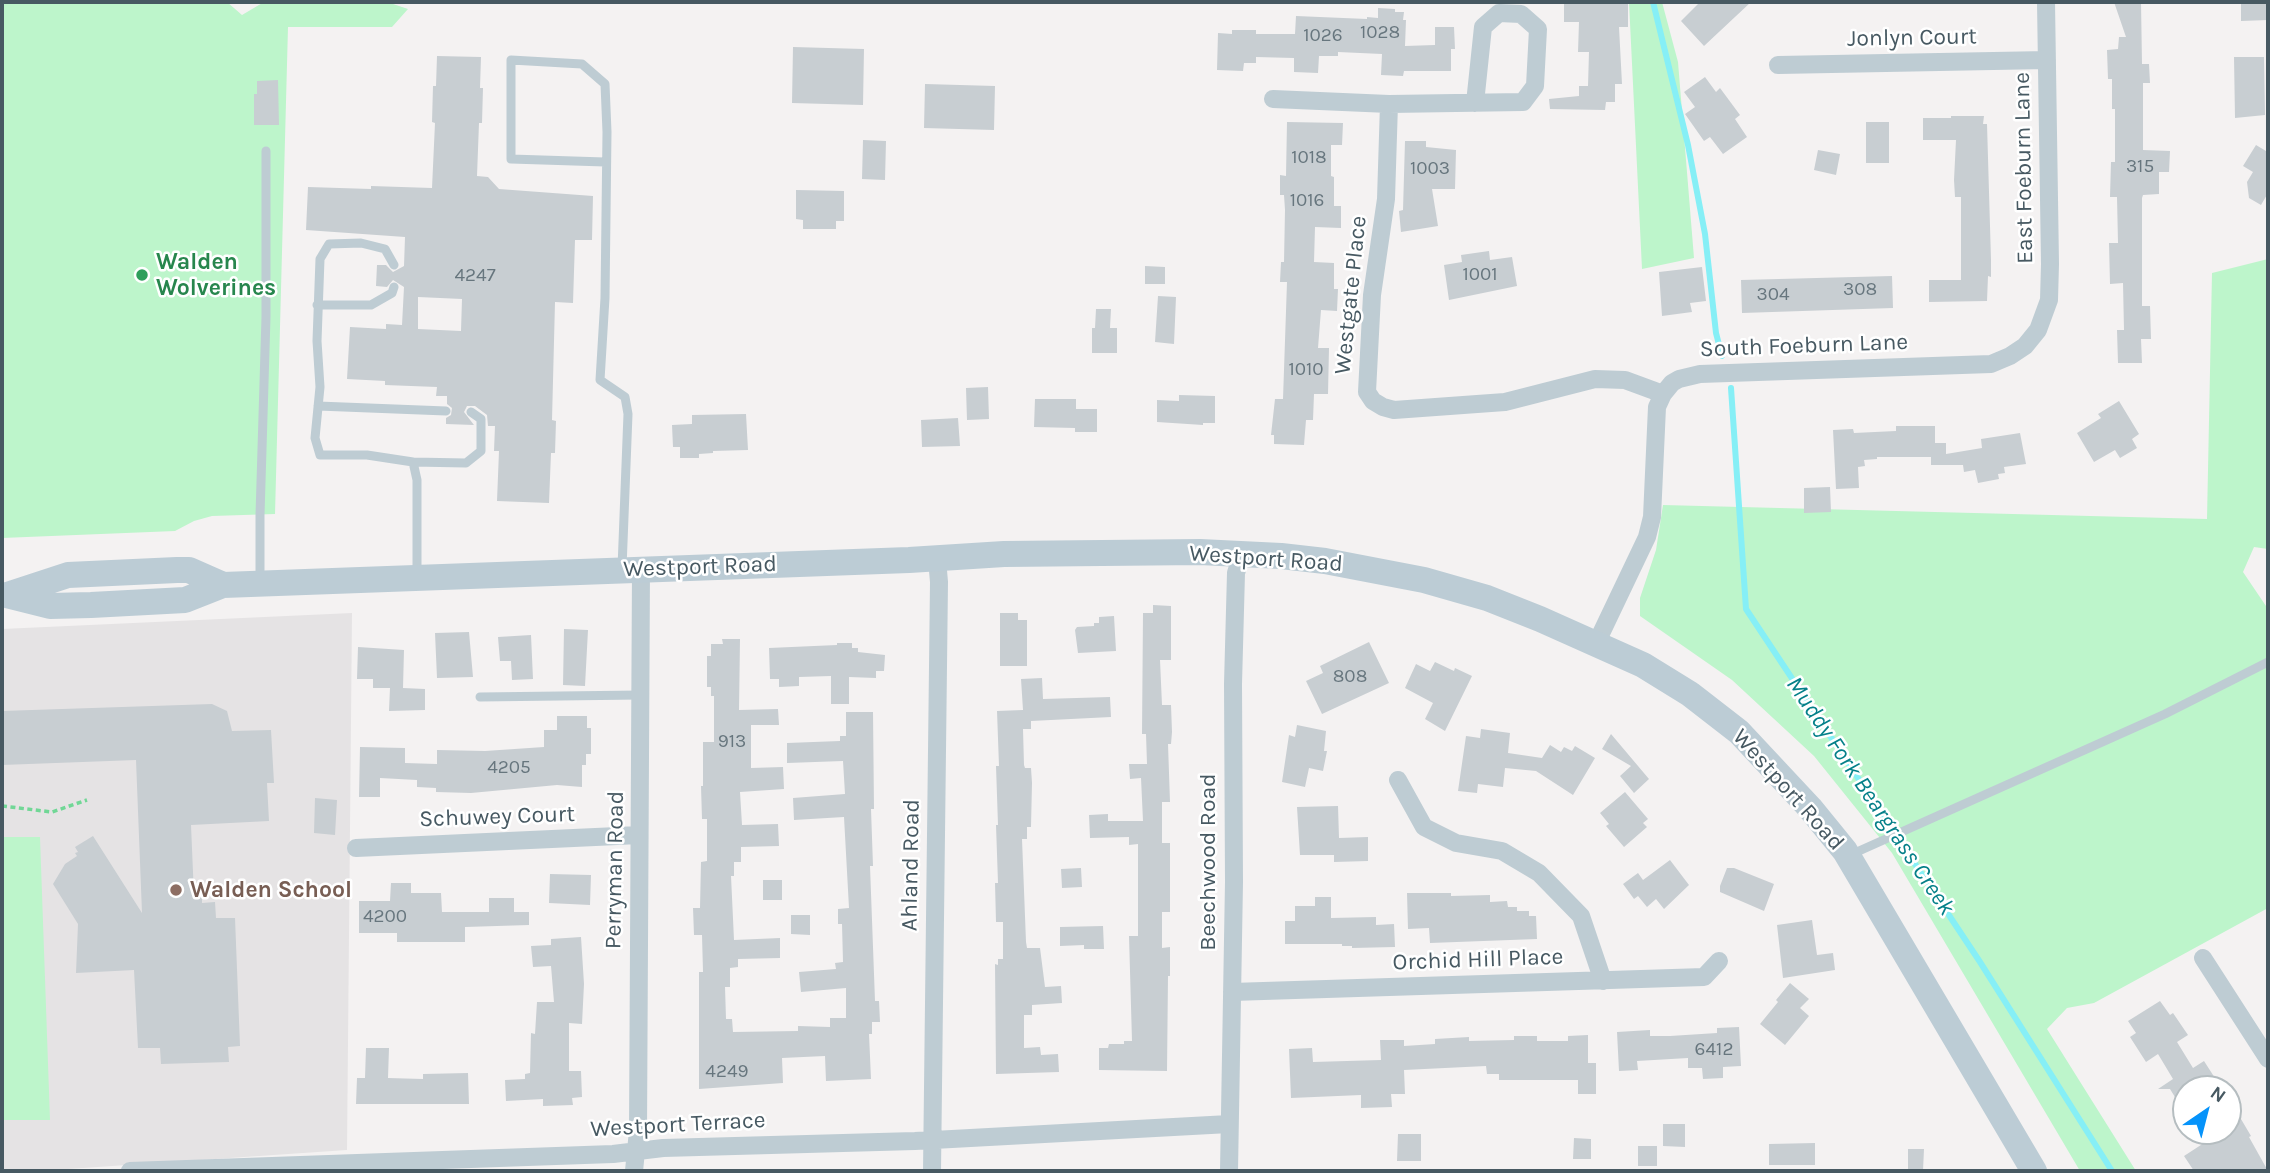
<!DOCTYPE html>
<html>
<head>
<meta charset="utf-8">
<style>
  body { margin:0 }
  #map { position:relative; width:2270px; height:1173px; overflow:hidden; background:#f4f2f2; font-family:Karla,sans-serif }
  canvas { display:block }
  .frame { position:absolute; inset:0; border:4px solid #475962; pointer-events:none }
  .north { position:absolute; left:2172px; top:1075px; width:70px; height:70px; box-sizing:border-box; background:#fff; border:2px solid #b5bdc0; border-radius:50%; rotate:35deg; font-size:19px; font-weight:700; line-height:28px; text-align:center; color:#475962 }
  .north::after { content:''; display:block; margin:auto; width:24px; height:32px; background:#0693fa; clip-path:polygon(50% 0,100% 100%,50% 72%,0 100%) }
</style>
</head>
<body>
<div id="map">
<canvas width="2270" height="1173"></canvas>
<div class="frame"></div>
<div class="north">N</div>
</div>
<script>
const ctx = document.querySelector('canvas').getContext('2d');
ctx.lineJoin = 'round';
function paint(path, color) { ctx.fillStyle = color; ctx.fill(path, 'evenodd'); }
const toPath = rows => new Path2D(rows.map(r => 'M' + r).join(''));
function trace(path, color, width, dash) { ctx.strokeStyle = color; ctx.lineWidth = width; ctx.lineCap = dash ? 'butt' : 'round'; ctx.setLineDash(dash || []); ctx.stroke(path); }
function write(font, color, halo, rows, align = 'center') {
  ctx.font = font + ' Karla,sans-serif'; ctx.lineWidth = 5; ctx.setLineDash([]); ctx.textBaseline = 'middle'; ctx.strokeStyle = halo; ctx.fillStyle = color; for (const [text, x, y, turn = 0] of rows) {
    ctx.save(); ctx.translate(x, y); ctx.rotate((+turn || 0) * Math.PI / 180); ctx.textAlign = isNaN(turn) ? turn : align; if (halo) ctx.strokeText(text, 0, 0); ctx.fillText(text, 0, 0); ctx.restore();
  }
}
paint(toPath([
  [352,613,347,1150,39,1171,2,1171,2,629]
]), '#e5e3e4');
paint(toPath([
  [2,2,227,2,242,15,264,2,387,2,408,9,392,27,288,27,275,514,212,516,194,521,175,531,2,538],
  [1629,2,1662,2,1678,62,1694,258,1642,269],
  [2268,259,2268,549,2254,547,2243,572,2268,609,2268,908,2094,1003,2067,1008,2047,1029,2136,1171,2080,1171,1892,853,1814,756,1732,680,1640,616,1640,598,1656,550,1663,505,2207,519,2212,273],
  [2,837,40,837,50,1120,2,1120]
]), '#bdf5cb');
trace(toPath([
  [1653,2,1688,145,1705,234,1716,333,1722,356],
  [1731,388,1746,609,1980,962,2112,1171]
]), '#86eff6', 6);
paint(toPath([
  [1564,2,1628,2,1628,27,1619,27,1622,84,1615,84,1615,102,1606,102,1605,110,1550,109,1549,99,1579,96,1579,86,1588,86,1589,52,1578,52,1579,22,1564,22],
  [1700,2,1751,2,1704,46,1681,21],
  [2114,2,2141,2,2142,64,2149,64,2150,83,2143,83,2143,150,2170,151,2169,172,2159,172,2159,194,2143,195,2142,198,2142,306,2150,306,2151,339,2141,339,2142,363,2118,363,2117,330,2124,330,2123,283,2110,284,2109,243,2118,243,2117,197,2110,197,2111,162,2115,162,2115,109,2112,109,2112,79,2108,79,2107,50,2118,49,2119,37,2126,37],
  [2241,2,2268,2,2268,20,2241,21],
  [1378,8,1395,9,1395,12,1404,12,1403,20,1406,20,1405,46,1435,45,1435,27,1454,27,1455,49,1451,49,1451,71,1404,71,1403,76,1381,75,1382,54,1338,52,1338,56,1319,56,1318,73,1294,72,1294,58,1256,57,1256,63,1244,63,1243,71,1217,70,1218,33,1232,34,1232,30,1256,30,1256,34,1295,34,1296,16,1367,19,1367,17,1378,18],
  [793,47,864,49,863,105,792,103],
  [437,56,481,57,480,88,483,88,482,123,479,123,477,176,488,177,499,189,593,196,592,240,575,240,573,303,555,302,552,420,556,421,555,453,551,453,549,503,497,501,499,451,494,451,495,426,488,426,487,415,475,406,467,406,464,412,474,425,446,424,446,418,451,415,452,408,447,404,447,396,436,396,437,387,385,385,385,381,347,379,350,327,386,329,386,324,402,325,404,287,393,280,387,287,376,286,377,265,386,265,393,272,404,266,405,237,306,230,308,187,371,189,371,186,432,188,435,123,432,122,433,86,436,86],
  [418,297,462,299,461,331,418,329],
  [2234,57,2264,57,2265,115,2235,118],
  [1705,77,1716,92,1720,88,1740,115,1735,119,1747,137,1723,154,1710,137,1704,141,1685,114,1695,107,1684,92],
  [278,80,279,125,254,125,254,94,257,94,257,81],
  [925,84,995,86,994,130,924,128],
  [1951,116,1984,116,1983,124,1987,124,1991,260,1991,277,1988,276,1987,301,1929,302,1929,280,1961,280,1961,197,1955,197,1954,180,1956,140,1923,140,1923,118,1951,118],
  [1287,122,1343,123,1342,145,1331,145,1331,176,1334,177,1334,206,1341,206,1341,228,1315,227,1314,262,1334,263,1334,289,1338,289,1337,311,1321,310,1318,348,1329,348,1328,394,1314,394,1313,420,1306,420,1304,445,1274,444,1274,435,1271,435,1275,399,1283,399,1287,282,1280,282,1281,262,1284,262,1285,210,1284,195,1280,195,1280,175,1286,176],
  [1866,122,1889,122,1889,163,1866,163],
  [863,140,886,141,885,180,862,179],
  [1405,141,1426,141,1426,147,1456,150,1455,189,1432,189,1438,226,1401,232,1399,211,1403,210],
  [2256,145,2266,151,2268,148,2268,193,2261,205,2249,198,2247,182,2253,172,2243,166],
  [1818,150,1840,154,1836,175,1814,170],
  [796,190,844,191,844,221,836,221,836,229,803,229,803,220,796,219],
  [1489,251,1490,260,1512,257,1517,286,1449,300,1444,265,1462,262,1461,255],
  [1145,266,1165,267,1165,284,1145,284],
  [1702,267,1706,301,1690,303,1692,312,1662,316,1659,272],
  [1892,276,1893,308,1742,313,1741,280],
  [1158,296,1176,297,1174,344,1155,342],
  [1096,309,1111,309,1110,328,1117,328,1117,353,1092,353,1092,328,1095,328],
  [988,387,989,419,967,420,966,388],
  [1179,395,1215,396,1215,423,1203,423,1203,425,1157,422,1157,400,1179,401],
  [1035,399,1076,399,1076,409,1097,409,1097,432,1075,432,1075,428,1034,427],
  [2119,401,2139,434,2132,439,2137,448,2120,458,2115,450,2094,462,2077,433,2101,418,2098,414],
  [746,414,748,450,713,451,713,453,699,454,699,458,680,458,680,447,673,447,672,425,692,424,692,415],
  [958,418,960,446,922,447,921,420],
  [1896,426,1935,426,1935,443,1946,443,1946,454,1982,448,1981,439,2020,433,2026,464,2004,467,2005,473,1998,474,1999,479,1978,483,1975,470,1964,472,1963,465,1931,465,1931,457,1877,457,1877,459,1864,460,1865,466,1858,467,1859,488,1836,489,1833,430,1853,429,1854,433,1896,431],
  [1830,487,1831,512,1804,513,1804,488],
  [1153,605,1171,606,1171,660,1160,660,1162,705,1171,705,1172,732,1171,744,1168,744,1170,802,1162,802,1162,843,1170,843,1170,912,1162,912,1162,948,1170,947,1170,976,1168,976,1167,1071,1099,1070,1099,1048,1108,1048,1109,1044,1124,1044,1124,1041,1132,1041,1129,936,1138,936,1138,844,1129,845,1129,837,1090,838,1089,815,1108,814,1108,821,1143,821,1141,778,1130,779,1129,764,1147,764,1146,734,1142,734,1143,613,1153,613],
  [1000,613,1018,613,1018,620,1027,620,1027,666,1000,666],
  [1114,616,1116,651,1078,653,1075,630,1077,627,1094,626,1094,623,1099,623,1099,617],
  [564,629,588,630,585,686,563,685],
  [469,632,473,677,437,678,435,633],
  [531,635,533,679,512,680,511,661,500,661,498,637],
  [722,639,740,639,739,710,778,709,779,725,751,725,751,768,783,767,784,789,740,792,742,825,778,824,779,846,741,847,741,862,734,862,734,876,731,876,734,940,780,938,780,958,738,959,738,967,730,968,730,987,725,987,726,1019,732,1019,733,1032,798,1031,798,1026,830,1027,830,1018,846,1018,846,988,801,992,799,972,836,969,835,963,843,962,842,924,838,924,838,909,849,908,844,817,794,820,793,798,845,794,843,761,787,763,787,743,840,741,840,736,846,736,846,712,873,712,874,809,871,809,873,866,870,866,875,1001,879,1001,880,1022,872,1022,872,1034,869,1034,871,1079,826,1081,825,1056,782,1058,783,1083,699,1089,699,972,703,972,702,935,694,935,693,908,700,908,701,862,707,861,707,819,702,819,701,786,703,786,703,742,714,742,714,696,711,696,711,687,707,687,707,656,711,656,711,644,723,644],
  [1369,642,1389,683,1322,714,1306,681,1323,673,1320,666],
  [837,643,852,643,852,648,858,648,858,652,885,655,884,671,876,671,876,678,849,677,849,704,831,704,831,676,799,677,799,686,779,687,779,679,770,679,769,648,837,645],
  [358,647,404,650,403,688,425,689,425,710,389,711,390,688,373,688,373,679,357,679],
  [1435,662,1454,671,1455,668,1472,676,1445,731,1425,719,1433,703,1405,688,1416,664,1430,671],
  [1042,678,1043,699,1110,697,1111,717,1031,721,1031,729,1023,729,1024,765,1025,768,1031,768,1032,783,1031,827,1027,827,1027,839,1022,839,1026,942,1027,948,1040,948,1045,987,1061,986,1062,1003,1032,1005,1032,1015,1024,1015,1024,1048,1040,1047,1041,1055,1058,1054,1059,1072,996,1074,995,964,998,965,998,959,1003,959,1003,922,996,922,995,883,998,883,996,825,998,825,996,766,999,766,997,711,1023,710,1021,679],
  [212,704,227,711,232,731,271,730,274,783,267,783,269,821,191,825,194,896,202,896,202,903,215,902,216,918,235,918,240,1046,228,1047,229,1062,161,1064,160,1048,138,1048,134,970,76,973,78,924,53,884,65,864,77,856,75,853,78,852,75,847,93,836,142,913,136,760,2,765,2,711],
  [557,716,587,716,587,728,591,728,591,754,586,754,586,765,582,765,582,787,557,785,471,793,436,792,436,788,417,787,417,780,380,778,380,797,359,797,360,747,405,748,405,763,437,764,437,750,485,751,544,747,544,730,557,730],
  [1297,725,1326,731,1324,751,1327,751,1323,771,1309,768,1305,787,1282,782,1289,735,1295,737],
  [1481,729,1510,733,1508,753,1542,758,1550,745,1561,752,1564,747,1572,751,1575,746,1595,758,1573,795,1536,771,1505,768,1503,787,1478,784,1477,793,1458,791,1466,736,1480,738],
  [1611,734,1649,779,1634,793,1620,776,1631,766,1602,749],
  [1625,792,1648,819,1643,823,1647,827,1624,847,1606,826,1609,824,1600,813],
  [315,798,337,800,335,835,314,833],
  [1338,806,1339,838,1368,837,1368,861,1334,862,1334,855,1300,855,1297,807],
  [1670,860,1689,885,1664,909,1656,899,1647,907,1638,896,1634,899,1623,884,1638,873,1643,880],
  [1081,868,1082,887,1062,888,1061,869],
  [1727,868,1734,868,1774,884,1764,911,1720,892,1720,886],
  [550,874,591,875,590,905,549,903],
  [763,880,782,880,782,900,763,900],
  [391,883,411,883,411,893,441,893,442,912,489,912,489,898,514,898,514,912,529,912,529,925,465,927,465,942,397,942,397,933,359,933,359,901,390,901],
  [1407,893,1451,893,1451,896,1490,895,1490,902,1507,901,1508,907,1517,907,1517,911,1529,911,1529,916,1536,916,1537,939,1430,943,1429,928,1408,929],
  [1315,897,1331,897,1331,918,1376,917,1376,925,1394,924,1395,947,1352,948,1352,946,1342,946,1342,944,1285,944,1285,921,1295,921,1295,906,1315,906],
  [791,915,810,915,810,935,791,934],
  [1812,920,1817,955,1833,953,1835,970,1783,978,1777,925],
  [1103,926,1104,949,1084,949,1084,945,1060,946,1060,927],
  [581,937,584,984,582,1024,569,1023,569,1071,581,1071,582,1097,572,1098,573,1105,543,1106,543,1099,506,1101,505,1080,525,1079,525,1074,530,1073,531,1033,535,1034,537,1002,554,1002,551,966,533,967,531,946,551,945,551,939],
  [1790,983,1809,999,1800,1008,1809,1016,1785,1045,1760,1024,1778,1002,1776,1000],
  [2160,1001,2170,1015,2173,1013,2188,1035,2177,1042,2193,1068,2204,1061,2222,1089,2186,1089,2186,1115,2170,1089,2158,1089,2173,1079,2158,1054,2146,1062,2130,1037,2136,1033,2128,1021],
  [1739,1027,1741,1066,1723,1067,1723,1078,1703,1079,1702,1068,1688,1068,1688,1058,1637,1061,1638,1070,1619,1071,1617,1032,1650,1030,1650,1036,1670,1036,1717,1033,1717,1028],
  [1588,1035,1588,1063,1596,1063,1596,1094,1578,1094,1578,1080,1499,1080,1499,1074,1487,1074,1486,1066,1404,1070,1405,1094,1391,1094,1392,1107,1361,1108,1361,1095,1291,1098,1289,1049,1312,1048,1313,1062,1381,1060,1380,1040,1404,1040,1404,1046,1435,1044,1435,1039,1469,1037,1469,1041,1514,1040,1514,1036,1537,1036,1537,1041,1568,1041,1568,1036],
  [366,1048,389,1048,388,1078,423,1079,423,1074,468,1073,469,1104,356,1104,357,1078,365,1078],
  [2228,1097,2251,1136,2249,1137,2268,1171,2194,1171,2184,1156,2204,1143,2196,1131,2228,1131],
  [1663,1124,1685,1124,1685,1147,1663,1146],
  [1398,1134,1421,1134,1421,1161,1397,1161],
  [1574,1138,1591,1139,1591,1159,1573,1159],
  [1815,1143,1815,1165,1769,1165,1769,1144],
  [1638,1146,1657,1146,1657,1166,1638,1166],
  [1908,1149,1924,1149,1923,1171,1908,1171]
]), '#c8ced2');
trace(toPath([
  [2,806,52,812,87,800]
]), '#71d796', 3.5, [5, 3.5]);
trace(toPath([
  [605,162,511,159,511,60,582,64,605,84,607,132,605,298,600,380,625,397,628,414,622,568],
  [394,265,385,249,361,243,329,244,320,259,317,341,320,387,315,438,320,455,367,455,413,462,417,480,417,575],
  [317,305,371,305,392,293,394,287],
  [318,406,446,411],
  [413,462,466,463,481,451,481,419,471,412],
  [260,581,260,515,266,317,266,151],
  [480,697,640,695],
  [1850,855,2165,714,2268,662]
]), '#beccd3', 9);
trace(toPath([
  [1778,65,2047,60],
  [1273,99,1389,104,1523,102,1535,86,1538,29,1521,14,1499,13,1483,27,1475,103],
  [1389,104,1386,199,1372,295,1367,392,1373,401,1383,407,1394,410,1505,402,1595,379,1625,380,1663,394],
  [1596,644,1647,537,1652,517,1657,407,1663,394,1672,383,1679,379,1700,374,1991,364,2010,356,2025,346,2038,330,2049,300,2050,264,2046,2],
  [1398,780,1424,827,1456,843,1502,851,1539,873,1581,916,1603,981],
  [356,848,639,835],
  [2203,958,2268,1059],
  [1232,992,1704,977,1719,961],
  [130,1171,613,1154,663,1148,915,1141,1229,1124],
  [634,1171,638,1131,641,569],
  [932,1171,939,582,937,559],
  [1229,1171,1234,882,1233,684,1236,573,1242,554]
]), '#beccd3', 18);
trace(toPath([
  [6,595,50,606,91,605,185,600,223,585,909,560,1004,554,1200,552,1281,556,1325,561,1424,580,1487,598,1540,619,1643,665,1690,694,1739,732,1810,808,1845,851,2034,1171],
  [7,595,68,575,177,570,189,570,223,585]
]), '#bcccd5', 26);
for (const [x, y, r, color] of [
  [142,275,7,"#2e9e5b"],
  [176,890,7,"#8d6e63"]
]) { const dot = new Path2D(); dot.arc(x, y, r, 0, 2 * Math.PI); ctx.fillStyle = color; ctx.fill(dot); trace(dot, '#fff', 2.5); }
write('19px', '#67767e', null, [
  ["1028",1380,33],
  ["1026",1323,36],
  ["1018",1309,158],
  ["315",2140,167],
  ["1003",1430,169],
  ["1016",1307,201],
  ["1001",1480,275],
  ["4247",475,276],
  ["308",1860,290],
  ["304",1773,295],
  ["1010",1306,370],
  ["808",1350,677],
  ["913",732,742],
  ["4205",509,768],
  ["4200",385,917],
  ["6412",1714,1050],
  ["4249",727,1072]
]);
write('23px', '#475962', '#fff', [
  ["Jonlyn Court",1912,38,-1],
  ["East Foeburn Lane",2024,168,-91],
  ["Westgate Place",1351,295,-84],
  ["South Foeburn Lane",1804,346,-2],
  ["Westport Road",1266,559,4],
  ["Westport Road",700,567,-2],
  ["Westport Road",1788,790,48],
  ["Schuwey Court",497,817,-2],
  ["Beechwood Road",1208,862,-90],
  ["Ahland Road",911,865,-89],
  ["Perryman Road",615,870,-89],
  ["Orchid Hill Place",1478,960,-2],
  ["Westport Terrace",678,1125,-3]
]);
write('bold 23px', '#27864d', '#fff', [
  ["Walden",156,262],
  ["Wolverines",156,288]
], 'left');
write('bold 23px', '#785e54', '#fff', [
  ["Walden School",190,890]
], 'left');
write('italic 24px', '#058089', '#fff', [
  ["Muddy Fork Beargrass Creek",1870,796,56]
]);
</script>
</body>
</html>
